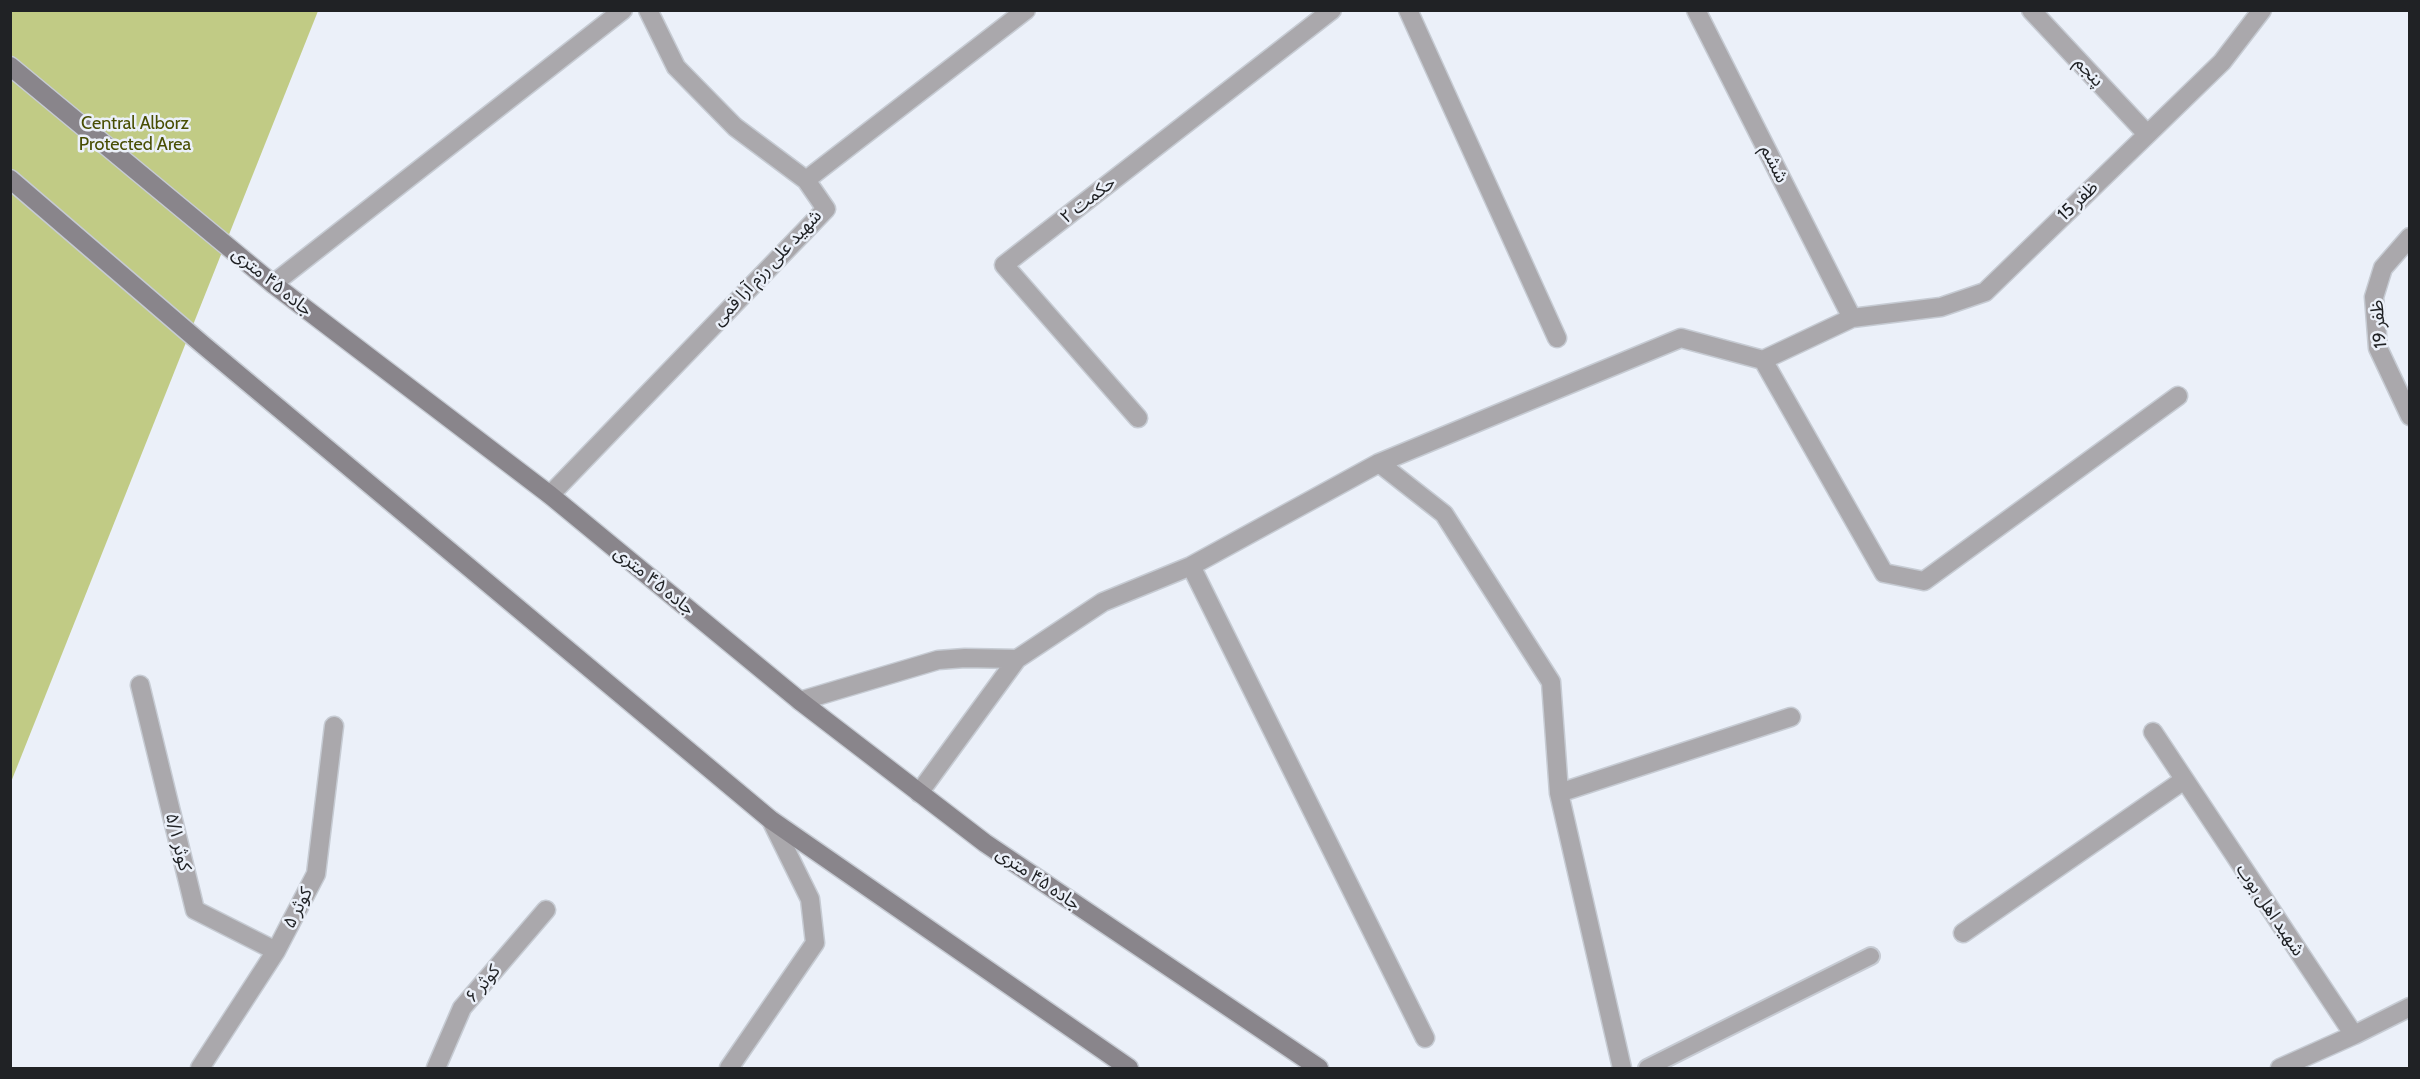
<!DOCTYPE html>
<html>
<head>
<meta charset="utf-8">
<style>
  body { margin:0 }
  #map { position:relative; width:2420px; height:1079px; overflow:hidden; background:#ebf0f9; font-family:Cabin,sans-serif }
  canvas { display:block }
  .frame { position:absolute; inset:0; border:12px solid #202225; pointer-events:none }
</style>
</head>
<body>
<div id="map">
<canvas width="2420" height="1079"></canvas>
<div class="frame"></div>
</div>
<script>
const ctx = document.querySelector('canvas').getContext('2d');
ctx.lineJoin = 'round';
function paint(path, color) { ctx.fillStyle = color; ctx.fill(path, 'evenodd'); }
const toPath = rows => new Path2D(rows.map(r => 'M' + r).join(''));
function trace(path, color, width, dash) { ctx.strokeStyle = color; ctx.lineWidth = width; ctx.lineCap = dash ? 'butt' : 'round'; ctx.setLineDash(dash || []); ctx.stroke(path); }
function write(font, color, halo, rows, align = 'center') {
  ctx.font = font + ' Cabin,"Noto Sans Arabic",sans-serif'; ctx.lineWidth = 5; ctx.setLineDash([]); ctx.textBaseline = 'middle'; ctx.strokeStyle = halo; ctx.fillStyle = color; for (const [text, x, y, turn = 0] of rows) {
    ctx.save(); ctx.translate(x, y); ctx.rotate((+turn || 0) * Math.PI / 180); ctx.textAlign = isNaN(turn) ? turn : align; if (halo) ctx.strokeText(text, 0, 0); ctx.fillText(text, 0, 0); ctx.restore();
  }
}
paint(toPath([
  [11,11,318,11,11,782]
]), '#c1cb85');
const lane = toPath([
  [1647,1068,1871,956]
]);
const street = toPath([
  [1408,10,1557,338],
  [1696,10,1852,318],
  [2031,10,2147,134],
  [806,180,1026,10],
  [2410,237,2383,268,2374,297,2378,348,2410,416],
  [273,284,623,10],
  [1763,360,1884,573,1924,581,2178,396],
  [1138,418,1004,265,1332,10],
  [1379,463,1444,514,1551,682,1559,793,1622,1068],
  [550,495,826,209,806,180,735,127,676,67,648,10],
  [1191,566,1425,1038],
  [140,685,195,910,276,951],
  [800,701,938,660,965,658,1017,659],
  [2153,732,2354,1035,2410,1007],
  [919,793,1017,659,1103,602,1191,566,1379,463,1681,338,1763,360,1852,318,1941,307,1985,292,2222,62,2262,10],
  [1559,793,1791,717],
  [1963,933,2184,780],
  [200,1068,276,951,316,874,334,726],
  [436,1068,462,1008,546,910],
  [729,1068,815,943,810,899,771,820],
  [2280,1068,2354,1035]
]);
const secondary = toPath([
  [10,66,273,284,550,495,800,701,985,843,1319,1068],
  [10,179,202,344,771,820,1129,1068]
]);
trace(lane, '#c6cbd3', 20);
trace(street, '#c6cbd3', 21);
trace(secondary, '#c6cbd3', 21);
trace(lane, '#aaa8ac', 16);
trace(street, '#aaa8ac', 18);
trace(secondary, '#89858b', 18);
write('18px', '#202225', '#ebf0f9', [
  ["پنجم",2089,72,47],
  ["ششم",1774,164,63],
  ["حکمت ۲",1088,200,-38],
  ["ظفر 15",2078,201,-44],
  ["شهید علی رزم آرا قمی",767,268,-47],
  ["جاده ۴۵ متری",272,282,39],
  ["ظفر 19",2379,324,-95],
  ["جاده ۴۵ متری",654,581,39],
  ["کوثر ۵/۱",178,842,76],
  ["جاده ۴۵ متری",1038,879,34],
  ["کوثر ۵",298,908,-63],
  ["شهید اهل بوب",2270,910,56],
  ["کوثر ۶",483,984,-50]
]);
write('18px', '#484e03', '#ebf0f9', [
  ["Central Alborz",135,124],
  ["Protected Area",135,145]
]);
</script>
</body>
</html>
